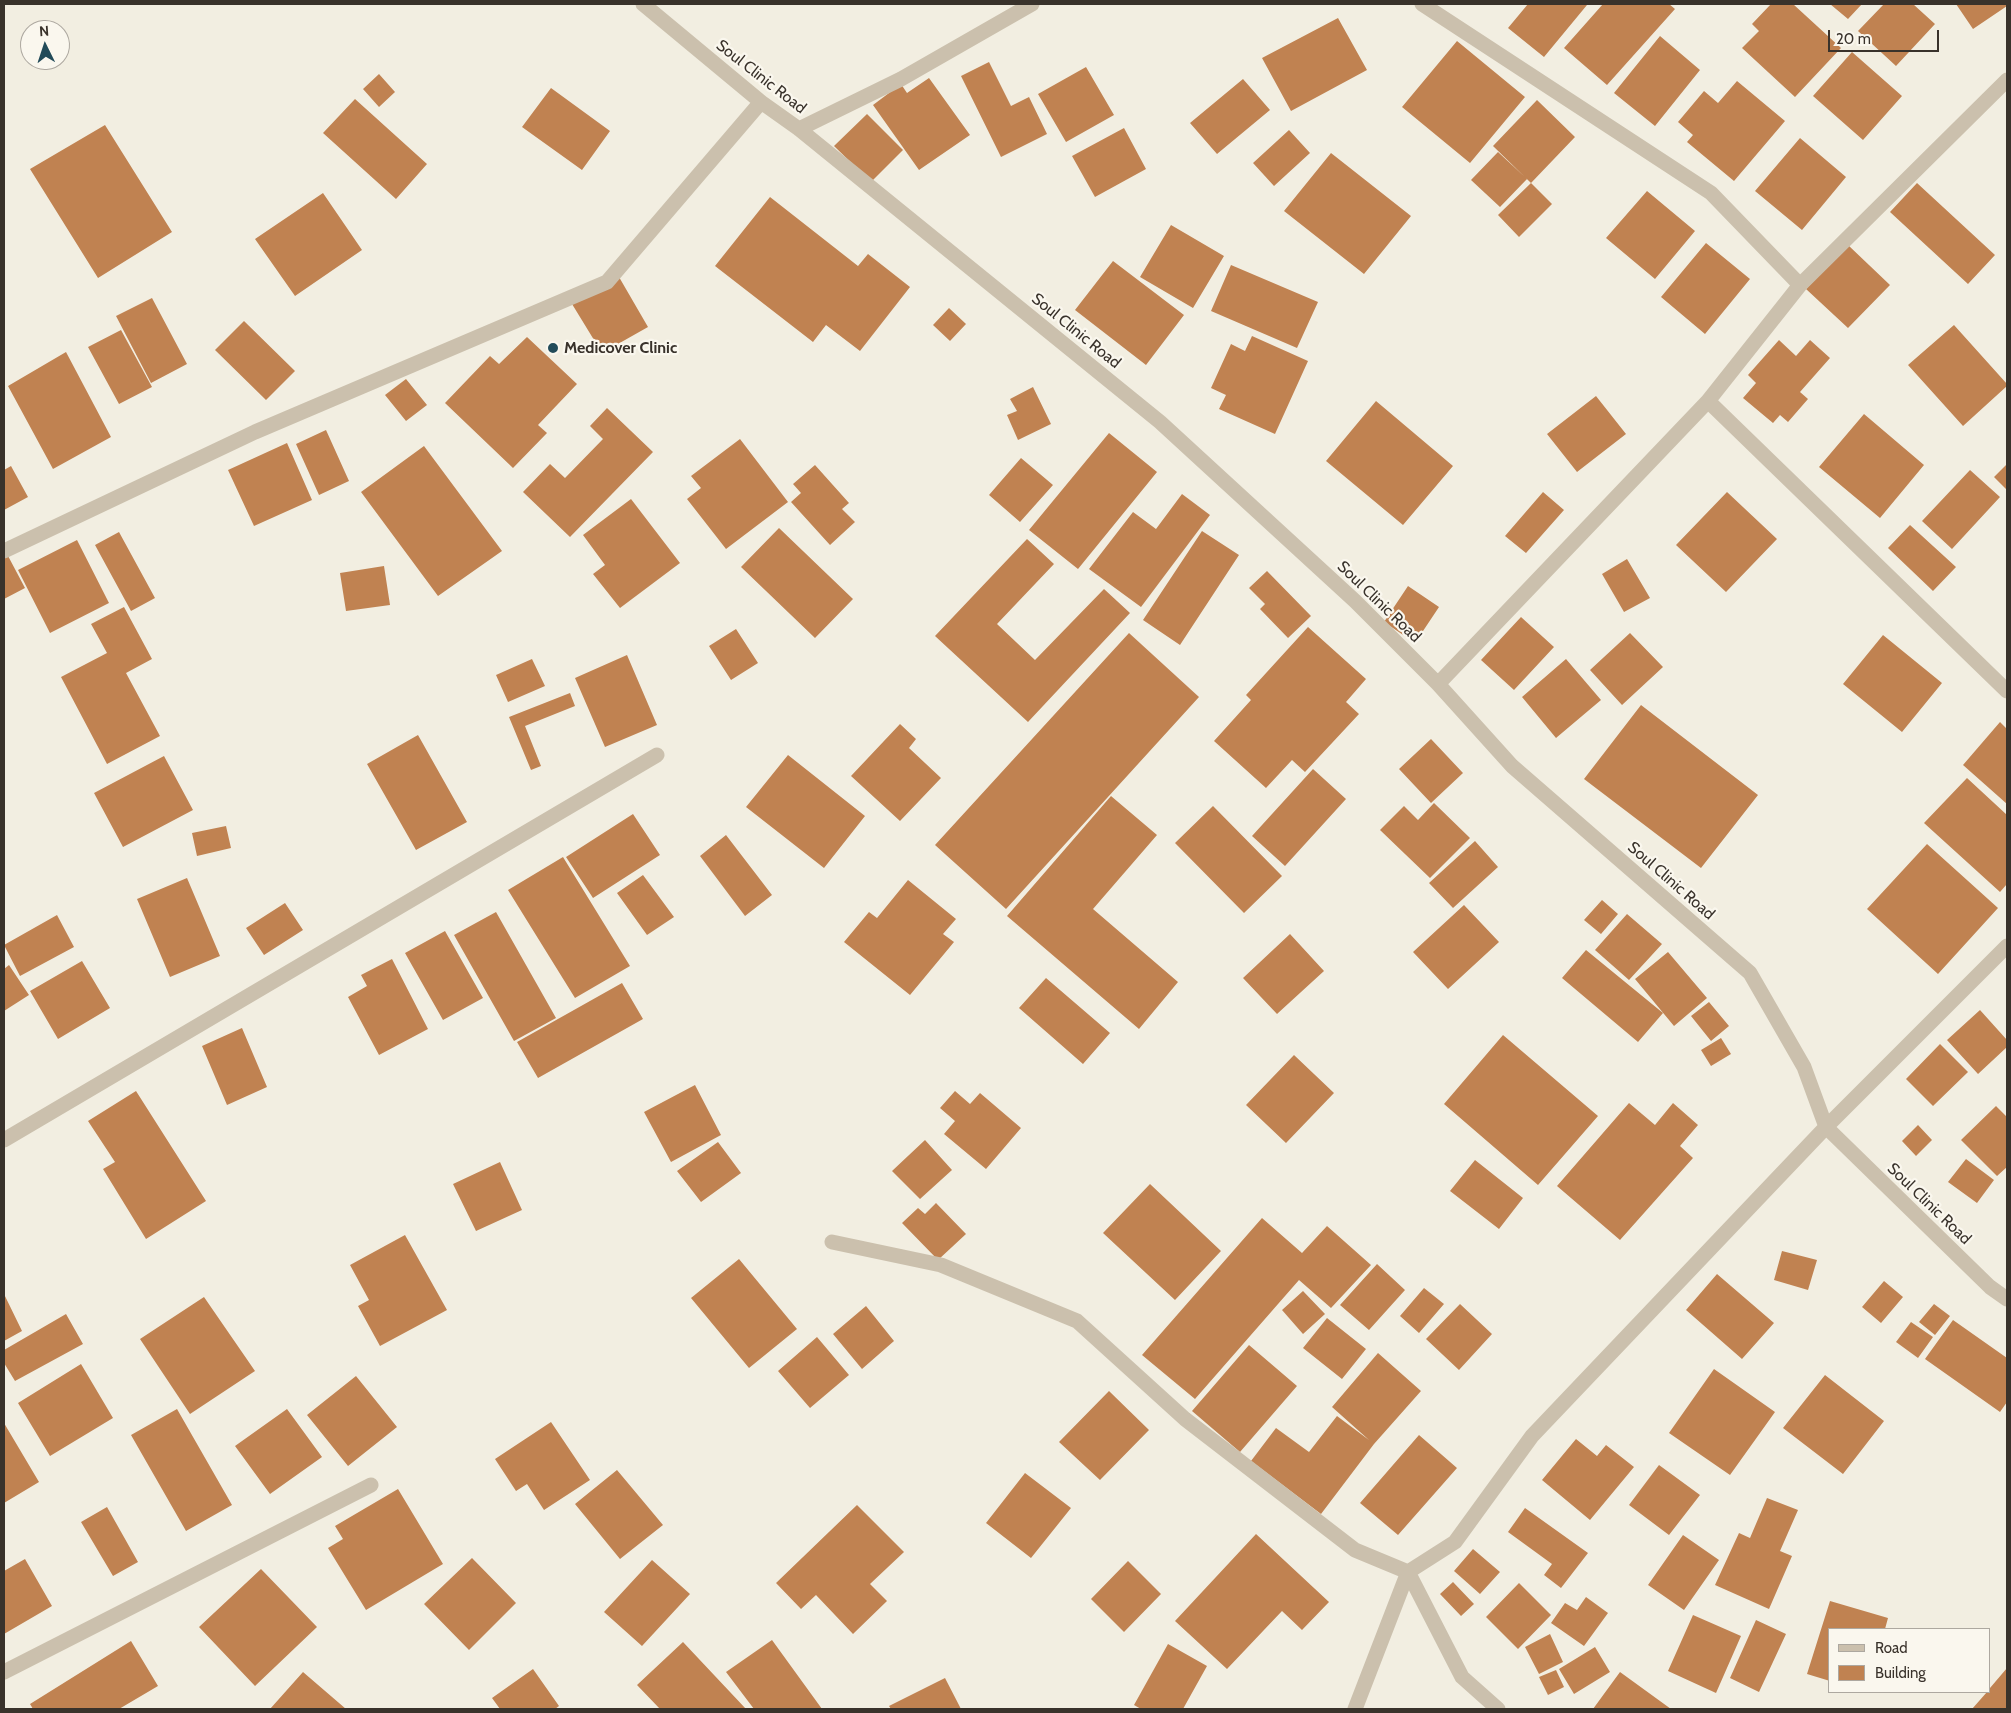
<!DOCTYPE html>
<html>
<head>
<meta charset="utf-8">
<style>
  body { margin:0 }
  #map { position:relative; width:2011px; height:1713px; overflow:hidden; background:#f2eee1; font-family:Cabin,sans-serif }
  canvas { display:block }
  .frame { position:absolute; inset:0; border:5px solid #39322b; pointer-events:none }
  .legend { position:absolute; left:1828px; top:1628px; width:162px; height:65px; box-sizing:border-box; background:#faf7ee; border:1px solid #ada8a0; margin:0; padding:6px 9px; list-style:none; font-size:15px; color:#39322b }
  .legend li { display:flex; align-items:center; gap:10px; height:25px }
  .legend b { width:25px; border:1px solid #ada8a0 }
  .north { position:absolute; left:20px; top:20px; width:50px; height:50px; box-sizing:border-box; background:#faf7ee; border:1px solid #ada8a0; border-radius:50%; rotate:356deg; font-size:14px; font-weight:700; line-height:20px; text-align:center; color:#39322b }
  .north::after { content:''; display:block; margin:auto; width:18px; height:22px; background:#224b59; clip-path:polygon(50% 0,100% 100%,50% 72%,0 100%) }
  .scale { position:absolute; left:1828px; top:30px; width:111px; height:22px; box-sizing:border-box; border:2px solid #39322b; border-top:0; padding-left:6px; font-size:15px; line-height:18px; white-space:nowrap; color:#39322b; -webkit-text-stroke:4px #faf7ee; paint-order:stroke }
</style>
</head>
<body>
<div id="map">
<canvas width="2011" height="1713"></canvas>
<div class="frame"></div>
<ul class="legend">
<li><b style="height:6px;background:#cbc0ad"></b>Road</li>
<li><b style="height:14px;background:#c08251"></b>Building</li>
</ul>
<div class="north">N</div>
<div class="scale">20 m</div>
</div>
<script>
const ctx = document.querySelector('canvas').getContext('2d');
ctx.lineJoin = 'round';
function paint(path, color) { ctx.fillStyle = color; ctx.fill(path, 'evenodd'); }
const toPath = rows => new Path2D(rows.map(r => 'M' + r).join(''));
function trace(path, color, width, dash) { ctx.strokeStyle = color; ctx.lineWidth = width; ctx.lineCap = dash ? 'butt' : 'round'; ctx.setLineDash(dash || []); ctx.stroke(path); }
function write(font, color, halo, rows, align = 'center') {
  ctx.font = font + ' Cabin,sans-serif'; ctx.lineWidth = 4.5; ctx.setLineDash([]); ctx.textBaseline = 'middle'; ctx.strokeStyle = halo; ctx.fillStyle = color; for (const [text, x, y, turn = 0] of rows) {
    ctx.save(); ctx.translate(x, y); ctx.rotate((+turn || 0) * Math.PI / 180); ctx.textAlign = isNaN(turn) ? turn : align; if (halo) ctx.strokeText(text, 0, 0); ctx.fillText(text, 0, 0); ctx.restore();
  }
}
paint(toPath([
  [1528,4,1586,4,1587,5,1544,57,1508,28],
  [1603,4,1669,4,1675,9,1607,85,1564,48],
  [1771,4,1793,4,1841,48,1795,97,1742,48,1759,31,1752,24],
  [1830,4,1862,4,1848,19],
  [1884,4,1913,4,1935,24,1896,66,1858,31],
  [1956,4,2007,4,2007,6,1973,29],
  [1338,18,1367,70,1291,111,1262,58],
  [1660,36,1700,70,1655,126,1614,93],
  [1457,41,1525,97,1470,163,1402,107],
  [1852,52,1902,96,1863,140,1813,96],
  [989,62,1011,106,1029,97,1047,134,1001,157,961,76],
  [1086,67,1114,115,1066,142,1038,94],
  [379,74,395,92,379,107,363,89],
  [929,78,970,135,919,170,873,105,901,84,907,93],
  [1243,79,1270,110,1217,154,1190,123],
  [1737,81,1785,121,1734,181,1687,142,1693,135,1678,122,1704,91,1718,103],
  [551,88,610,131,582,170,522,127],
  [355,99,427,164,396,199,323,133],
  [1537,100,1575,137,1531,183,1552,204,1519,237,1498,215,1531,183,1493,146],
  [867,114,903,150,871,182,834,146],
  [105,125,172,232,98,278,30,169],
  [1124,128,1146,169,1095,197,1072,156],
  [1289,130,1310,153,1274,186,1253,163],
  [1800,138,1846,177,1802,230,1755,191],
  [1498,152,1527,179,1500,207,1471,180],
  [1331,153,1411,216,1364,274,1284,211],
  [1917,183,1995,255,1968,284,1890,212],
  [1647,191,1695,231,1655,279,1606,238],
  [323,193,362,250,295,296,255,239],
  [770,197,858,266,868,254,910,287,860,351,826,325,813,342,715,266],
  [1171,225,1224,256,1193,308,1140,277],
  [1706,243,1750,279,1705,334,1661,297],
  [1848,245,1890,285,1848,328,1806,289],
  [1113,261,1184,315,1146,365,1075,310],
  [1231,265,1318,302,1297,348,1211,311],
  [619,277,648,327,602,353,572,304],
  [152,298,187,364,151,383,116,316],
  [949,308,966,324,950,341,933,325],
  [244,321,295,371,266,400,215,350],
  [1954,325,2007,384,2007,386,1963,426,1908,365],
  [121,330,152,387,119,404,88,347],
  [1252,336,1308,361,1275,434,1219,409,1226,395,1211,388,1231,344,1245,351],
  [527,337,577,384,538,425,547,433,513,468,445,403,490,356,499,364],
  [1779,340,1796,356,1810,340,1830,358,1800,392,1808,399,1788,422,1780,415,1773,423,1743,398,1756,383,1748,375],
  [66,352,111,437,53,469,8,386],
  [406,379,427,405,406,421,385,395],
  [1033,387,1051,424,1018,440,1007,415,1017,411,1010,399],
  [1596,396,1626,434,1577,472,1547,434],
  [1376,401,1453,466,1403,525,1326,461],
  [607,408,653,452,570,537,523,492,550,464,565,478,603,439,590,426],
  [1864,414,1924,465,1880,518,1819,467],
  [326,430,349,481,319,495,296,444],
  [1109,433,1157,472,1078,569,1029,530],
  [740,439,788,502,726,549,687,499,701,488,691,476],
  [287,443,312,500,254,526,228,470],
  [424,446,502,551,438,596,361,492],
  [1021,458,1053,485,1020,522,989,495],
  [2007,464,2007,490,1994,477],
  [815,465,849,503,842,509,855,522,830,545,791,502,801,493,793,484],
  [11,466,28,497,4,510,4,470],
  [1970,470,2000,497,1952,549,1922,521],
  [1543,492,1564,510,1526,553,1505,536],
  [1727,492,1777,539,1726,592,1676,545],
  [1182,494,1210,515,1141,607,1089,569,1133,512,1156,529],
  [631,499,680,563,620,608,593,574,605,565,583,535],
  [1910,525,1956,567,1933,591,1888,548],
  [779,528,853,599,815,638,741,567],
  [1202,531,1239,555,1180,645,1143,620],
  [119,532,155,598,131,611,95,545],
  [1027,539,1054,564,997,624,1035,660,1104,589,1130,613,1028,722,935,636],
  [77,540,109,603,50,633,18,570],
  [7,554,25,588,4,599,4,556],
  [1627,559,1650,598,1624,612,1602,574],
  [384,566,390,605,346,611,340,573],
  [1267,571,1311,616,1288,638,1260,609,1265,604,1249,588],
  [1408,586,1439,607,1415,643,1384,622],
  [124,607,152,659,126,673,160,736,107,764,61,677,107,653,91,624],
  [1521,617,1554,647,1514,690,1481,660],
  [1308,627,1366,679,1346,702,1359,714,1305,772,1292,760,1266,788,1214,741,1251,700,1246,695],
  [736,629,758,663,731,680,709,646],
  [1129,633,1199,697,1006,909,935,845],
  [1630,633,1663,667,1622,705,1590,670],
  [1883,635,1942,683,1902,732,1843,684],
  [627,655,657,725,605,747,575,678],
  [532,659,545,686,508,702,496,675],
  [1566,659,1601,700,1556,738,1522,697],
  [570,693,575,706,525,726,541,766,531,770,509,717],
  [1641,705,1758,795,1701,868,1584,779],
  [2000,722,2007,729,2007,804,1963,765],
  [900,724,916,739,909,748,941,778,900,821,851,776],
  [418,735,467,822,416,850,367,764],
  [1431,739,1463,773,1431,803,1399,769],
  [788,755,865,816,824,868,746,807],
  [164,756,193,810,123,847,94,793],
  [1313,769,1346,799,1285,866,1252,836],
  [1967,778,2007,815,2007,884,2000,892,1924,823],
  [1111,796,1157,835,1093,909,1178,982,1139,1029,1007,916],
  [1434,803,1470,838,1430,878,1380,830,1404,806,1418,820],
  [1213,806,1282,876,1244,913,1175,843],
  [633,814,660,855,593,898,566,857],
  [226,826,231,848,197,856,192,833],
  [726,835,772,895,745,916,700,856],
  [1475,841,1498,867,1453,908,1429,883],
  [1927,844,1998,908,1938,974,1867,909],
  [563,857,630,966,575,998,508,890],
  [643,875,674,917,647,935,617,893],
  [187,878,220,956,170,977,137,899],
  [908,880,956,919,943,934,954,942,910,995,844,942,869,912,877,918],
  [1602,900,1618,914,1601,934,1584,920],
  [285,903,303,930,264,955,246,928],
  [1464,905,1499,942,1448,989,1413,952],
  [496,912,556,1018,514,1041,454,935],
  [1627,914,1662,944,1629,980,1595,950],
  [57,915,74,947,20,976,4,945],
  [445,931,483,998,443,1020,405,953],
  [1290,934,1324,971,1277,1014,1243,978],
  [1586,950,1663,1013,1638,1042,1562,978],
  [1668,952,1707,998,1674,1026,1635,979],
  [392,959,428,1029,379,1055,348,997,367,986,361,975],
  [82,961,110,1008,58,1039,30,991],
  [9,965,29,995,4,1011,4,969],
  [1046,978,1110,1033,1083,1064,1019,1008],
  [622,983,643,1019,538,1078,517,1042],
  [1709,1002,1729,1026,1711,1041,1691,1016],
  [1980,1010,2007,1040,2007,1047,1978,1074,1947,1040],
  [242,1028,267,1087,227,1105,202,1046],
  [1503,1035,1598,1116,1538,1185,1444,1104],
  [1721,1038,1731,1054,1711,1066,1701,1050],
  [1940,1044,1968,1072,1933,1106,1906,1079],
  [1294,1055,1334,1093,1286,1143,1246,1105],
  [695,1085,721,1135,671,1162,644,1112],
  [136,1091,206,1201,146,1239,103,1169,115,1162,88,1121],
  [955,1091,970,1104,980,1093,1021,1128,986,1169,944,1134,955,1121,940,1108],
  [1629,1103,1655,1125,1673,1103,1698,1125,1680,1146,1693,1158,1620,1240,1557,1186],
  [1996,1106,2007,1117,2007,1167,1997,1176,1961,1140],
  [1918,1125,1932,1140,1916,1156,1902,1141],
  [925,1140,952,1170,920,1199,892,1171],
  [718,1142,741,1173,701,1202,677,1171],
  [1966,1159,1994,1180,1977,1203,1948,1182],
  [1475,1160,1523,1198,1499,1229,1450,1191],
  [500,1162,522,1210,476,1231,453,1184],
  [1150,1184,1221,1251,1175,1300,1103,1233],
  [936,1203,966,1234,938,1260,902,1223,918,1208,925,1214],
  [1262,1218,1302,1253,1327,1226,1371,1265,1331,1308,1299,1280,1195,1399,1142,1355],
  [405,1235,447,1310,380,1346,358,1306,369,1300,350,1265],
  [1782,1251,1817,1260,1808,1290,1774,1280],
  [739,1259,797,1329,749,1368,691,1298],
  [1377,1264,1405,1290,1369,1330,1340,1305],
  [1717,1274,1774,1323,1742,1359,1686,1310],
  [1884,1281,1903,1297,1881,1323,1862,1307],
  [1424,1288,1444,1304,1419,1333,1400,1316],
  [1303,1291,1325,1314,1303,1334,1282,1310],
  [4,1294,22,1331,4,1341],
  [204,1297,255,1371,190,1414,140,1339],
  [1460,1304,1492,1334,1459,1370,1426,1339],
  [1934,1304,1950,1316,1935,1335,1919,1322],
  [866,1306,894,1341,862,1369,833,1334],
  [66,1314,83,1344,15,1381,4,1363,4,1350],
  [1327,1318,1366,1349,1342,1379,1303,1348],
  [1953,1320,2007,1358,2007,1402,2000,1412,1925,1359],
  [1911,1322,1933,1337,1918,1358,1896,1342],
  [817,1337,849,1375,810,1408,778,1371],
  [1249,1345,1297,1386,1240,1452,1192,1411],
  [1378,1353,1421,1391,1374,1444,1321,1514,1251,1461,1276,1428,1309,1452,1337,1416,1369,1440,1332,1407],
  [81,1364,113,1418,50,1456,18,1403],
  [1714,1369,1775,1412,1730,1475,1669,1433],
  [1825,1375,1884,1421,1843,1474,1783,1428],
  [356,1376,397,1427,348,1466,307,1415],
  [1109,1391,1149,1430,1100,1480,1059,1442],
  [177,1409,232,1505,186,1531,131,1435],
  [287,1409,322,1457,270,1494,235,1446],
  [551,1422,590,1480,544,1510,527,1484,516,1491,495,1459],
  [4,1423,39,1482,4,1503],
  [1419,1435,1457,1468,1398,1535,1360,1503],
  [1576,1439,1597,1456,1606,1445,1634,1467,1590,1520,1542,1480],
  [1659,1465,1700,1495,1669,1535,1629,1505],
  [617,1470,663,1525,620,1559,575,1504],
  [1025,1473,1071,1508,1031,1558,986,1523],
  [398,1489,443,1564,366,1610,328,1548,343,1539,335,1526],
  [1767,1498,1798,1510,1780,1551,1792,1556,1769,1609,1715,1585,1739,1533,1750,1538],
  [857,1505,904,1552,870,1584,887,1601,853,1634,816,1595,801,1609,776,1583],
  [107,1507,138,1562,113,1576,81,1522],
  [1525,1508,1588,1553,1561,1588,1544,1575,1552,1564,1508,1532],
  [1256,1534,1329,1602,1302,1630,1282,1611,1227,1669,1175,1621],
  [1683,1535,1719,1560,1684,1610,1648,1585],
  [1473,1549,1500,1572,1480,1594,1454,1571],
  [472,1558,516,1603,469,1650,424,1604],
  [25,1559,52,1606,4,1634,4,1571],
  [652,1560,690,1594,642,1646,604,1612],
  [1128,1561,1161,1594,1124,1632,1091,1599],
  [261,1569,317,1627,255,1686,199,1627],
  [1453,1582,1474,1604,1461,1616,1440,1594],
  [1519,1583,1551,1615,1518,1649,1486,1617],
  [1586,1597,1608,1613,1584,1646,1551,1623,1565,1603,1577,1610],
  [1830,1601,1888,1618,1885,1629,1830,1629,1830,1681,1807,1674],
  [1693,1615,1741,1636,1716,1693,1668,1671],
  [1756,1620,1786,1634,1759,1692,1730,1678],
  [1550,1634,1563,1662,1539,1674,1525,1647],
  [772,1640,822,1709,754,1709,726,1672],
  [131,1641,158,1686,119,1709,33,1709,30,1704],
  [683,1642,746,1709,660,1709,637,1685],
  [1168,1644,1207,1666,1183,1709,1141,1709,1134,1705],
  [1595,1647,1610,1672,1574,1694,1559,1669],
  [2007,1668,2007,1709,1972,1709,1987,1692,1990,1692,1990,1688],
  [533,1669,559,1706,555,1709,500,1709,492,1698],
  [1556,1670,1564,1687,1548,1695,1539,1677],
  [303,1672,346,1709,270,1709],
  [1620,1672,1671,1709,1593,1709],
  [945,1678,961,1709,891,1709,889,1706]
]), '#c08251');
trace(toPath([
  [643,4,761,102,799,129,1160,422,1355,601,1438,684,1512,766,1750,973,1804,1067,1826,1127,1990,1287,2007,1299],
  [1422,4,1711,193,1800,285,1708,401,1438,684],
  [799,129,901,79,1032,4],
  [1800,285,2007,80],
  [1708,401,2007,691],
  [4,551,255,432,607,282,761,102],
  [4,1140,657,755],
  [832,1242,941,1265,1077,1321,1185,1419,1355,1550,1408,1572,1455,1542,1532,1436,1826,1127,2007,946],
  [1408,1572,1462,1677,1498,1709],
  [4,1672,371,1485],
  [1355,1709,1408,1572]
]), '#cbc0ad', 15);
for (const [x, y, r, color] of [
  [553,348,6,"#224b59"]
]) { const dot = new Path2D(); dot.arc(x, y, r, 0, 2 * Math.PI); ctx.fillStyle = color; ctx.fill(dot); trace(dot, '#faf7ee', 2); }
write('16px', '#39322b', '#faf7ee', [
  ["Soul Clinic Road",761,77,38],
  ["Soul Clinic Road",1076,331,39],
  ["Soul Clinic Road",1379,602,44],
  ["Soul Clinic Road",1671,881,41],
  ["Soul Clinic Road",1929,1204,44]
]);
write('bold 16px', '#39322b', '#faf7ee', [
  ["Medicover Clinic",564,348]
], 'left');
</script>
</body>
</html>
